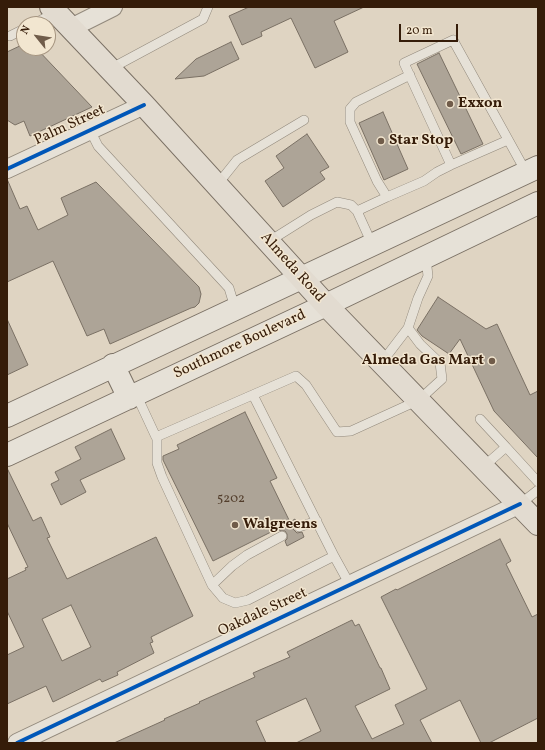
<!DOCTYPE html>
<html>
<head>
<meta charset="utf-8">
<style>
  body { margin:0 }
  #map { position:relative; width:545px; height:750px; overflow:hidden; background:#dfd4c2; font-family:Vollkorn,serif }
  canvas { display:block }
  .frame { position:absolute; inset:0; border:8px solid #351c09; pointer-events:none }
  .north { position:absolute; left:16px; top:16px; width:40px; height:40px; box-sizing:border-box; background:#f2e6d0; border:1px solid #a69580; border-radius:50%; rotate:300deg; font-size:11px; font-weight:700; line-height:16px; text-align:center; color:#351c09 }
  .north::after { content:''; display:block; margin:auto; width:14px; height:18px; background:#705c4a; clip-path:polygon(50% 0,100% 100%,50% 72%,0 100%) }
  .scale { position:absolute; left:399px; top:24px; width:59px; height:18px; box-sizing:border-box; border:2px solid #351c09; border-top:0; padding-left:5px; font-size:12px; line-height:14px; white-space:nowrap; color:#351c09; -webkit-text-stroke:3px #f2e6d0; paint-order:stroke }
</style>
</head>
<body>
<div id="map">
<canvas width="545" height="750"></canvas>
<div class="frame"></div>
<div class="north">N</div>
<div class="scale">20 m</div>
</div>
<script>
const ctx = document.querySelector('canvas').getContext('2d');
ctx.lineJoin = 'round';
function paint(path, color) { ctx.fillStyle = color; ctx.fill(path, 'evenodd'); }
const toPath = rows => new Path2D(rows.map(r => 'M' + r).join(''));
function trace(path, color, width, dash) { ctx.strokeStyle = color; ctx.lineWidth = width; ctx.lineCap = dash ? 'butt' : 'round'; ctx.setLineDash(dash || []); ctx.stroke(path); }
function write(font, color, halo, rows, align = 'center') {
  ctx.font = font + ' Vollkorn,serif'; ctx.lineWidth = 3; ctx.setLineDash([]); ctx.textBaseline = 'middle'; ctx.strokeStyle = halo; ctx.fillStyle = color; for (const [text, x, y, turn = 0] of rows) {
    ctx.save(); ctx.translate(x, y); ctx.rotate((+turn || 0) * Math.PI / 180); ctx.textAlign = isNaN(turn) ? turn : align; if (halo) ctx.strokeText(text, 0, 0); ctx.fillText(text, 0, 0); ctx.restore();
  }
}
const building = toPath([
  [249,7,364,7,334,21,348,52,315,68,291,18,261,32,262,36,242,45,229,16,249,7],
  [231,42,239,59,204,76,175,79,196,59,231,42],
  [24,44,24,48,36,48,92,107,30,136,24,121,15,125,7,120,7,52,24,44],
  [439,53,483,144,461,154,417,64,439,53],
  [383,112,408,169,384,180,359,123,383,112],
  [307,134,329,167,320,172,325,179,283,207,265,181,284,168,276,156,307,134],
  [7,179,20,209,27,206,38,230,68,215,61,198,96,182,199,287,201,294,199,303,195,307,191,308,110,344,104,329,87,336,53,261,7,282,7,179],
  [438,297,486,329,497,324,530,395,538,391,538,458,494,411,460,339,449,354,422,336,417,330,438,297],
  [7,319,28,365,7,375,7,319],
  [245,412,277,478,270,481,290,522,295,519,297,522,293,525,293,529,297,533,302,532,304,537,287,546,285,541,287,539,287,534,285,531,280,531,279,528,213,561,163,460,163,456,179,449,177,445,245,412],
  [111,429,125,459,80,480,86,492,61,505,51,484,59,480,55,472,81,459,75,447,111,429],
  [7,468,33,521,41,517,50,537,47,538,67,579,156,537,193,616,151,637,153,642,150,643,154,653,117,672,118,675,102,682,100,679,53,702,46,686,7,704,7,655,24,647,7,611,7,579,26,570,25,568,28,567,7,523,7,468],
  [71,605,91,647,62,661,42,619,71,605],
  [500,539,511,561,506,564,532,617,538,614,538,718,489,743,481,743,460,700,420,720,432,743,296,743,321,731,306,698,256,721,266,743,114,743,165,720,164,719,200,703,199,702,255,677,253,673,290,657,287,652,352,620,355,626,359,624,380,668,381,668,390,689,355,706,372,739,404,724,395,705,427,689,381,597,396,589,397,590,500,539]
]);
paint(building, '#ada497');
trace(building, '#7a7064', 1);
const service = toPath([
  [34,24,56,12],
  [10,36,24,29],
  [110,69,203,19,208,7],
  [410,75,356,102,350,109,350,122,377,181,387,197,424,181,437,172,451,165],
  [90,130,98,146,229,288,235,308],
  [508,140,451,165,404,63,453,40,526,172],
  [217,185,237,160,304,120],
  [357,211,387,197],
  [268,242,311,215,337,202,351,205,357,211,372,244],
  [382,362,408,328],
  [136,394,156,437,296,376,306,385,337,432,351,431,419,400,442,379,440,363,420,344,408,328,418,298,428,276,426,258],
  [480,419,506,447],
  [157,437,157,463,162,477,212,585,223,598,235,603,248,600,334,556,253,395],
  [483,467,506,447,538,482],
  [520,504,538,490],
  [299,527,317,521],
  [334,556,350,585],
  [212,585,232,566,247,555,282,536]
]);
const minor = toPath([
  [71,28,113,7],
  [7,169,144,105],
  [17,743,520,504]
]);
const secondary = toPath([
  [113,365,129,398],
  [7,416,538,167],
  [7,455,326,305,538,203]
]);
const primary = toPath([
  [51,7,144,105,326,305,538,524]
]);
trace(service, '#92897c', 10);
trace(minor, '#92897c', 20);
trace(secondary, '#7a7064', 24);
trace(primary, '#7a7064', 24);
trace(service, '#e6e1d7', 9);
trace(minor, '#e6e1d7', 18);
trace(secondary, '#e6e1d7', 22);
trace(primary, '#e2dbd0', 22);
trace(toPath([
  [7,169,144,105],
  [17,743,520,504]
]), '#0057b8', 4);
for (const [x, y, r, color] of [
  [450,104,4,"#705c4a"],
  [381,141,4,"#705c4a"],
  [492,361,4,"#705c4a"],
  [235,525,4,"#705c4a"]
]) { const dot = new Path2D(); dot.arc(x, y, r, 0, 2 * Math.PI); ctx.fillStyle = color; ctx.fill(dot); trace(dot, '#f2e6d0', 1.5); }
write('13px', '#533e2c', null, [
  ["5202",231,500]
]);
write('bold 15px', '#351c09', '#f2e6d0', [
  ["Exxon",458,104],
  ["Star Stop",389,141],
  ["Almeda Gas Mart",484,361,"right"],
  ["Walgreens",243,525]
], 'left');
write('15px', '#351c09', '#f2e6d0', [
  ["Palm Street",70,126,-25],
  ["Almeda Road",292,268,48],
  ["Southmore Boulevard",240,345,-25],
  ["Oakdale Street",263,613,-25]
]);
</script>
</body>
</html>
